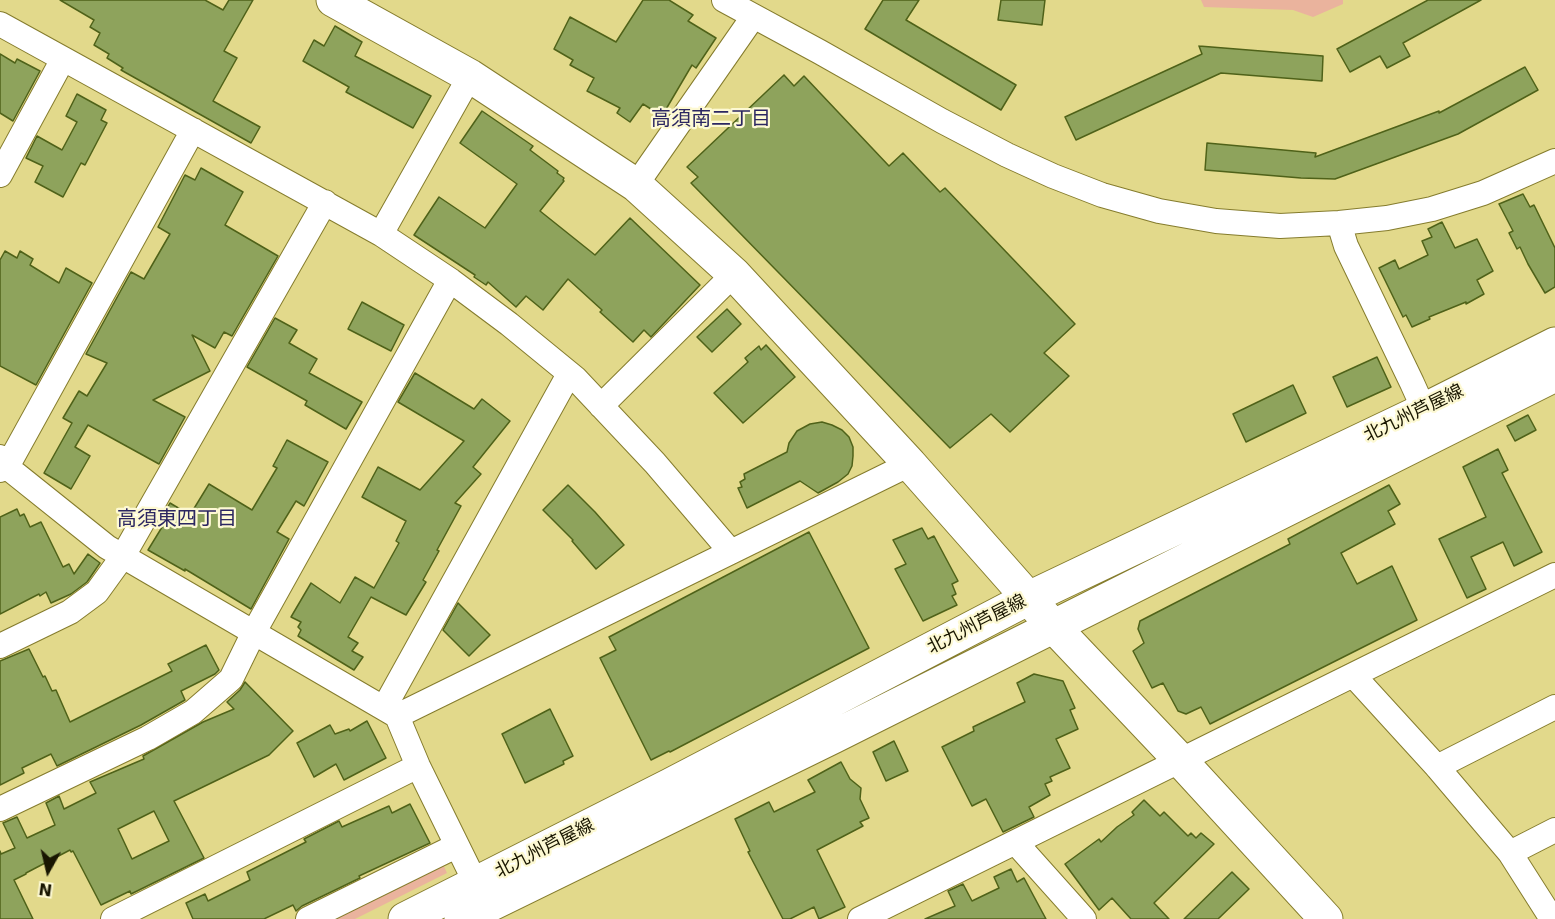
<!DOCTYPE html>
<html>
<head>
<meta charset="utf-8">
<style>
  body { margin:0 }
  #map { position:relative; width:1555px; height:919px; overflow:hidden; background:#e2d98b; font-family:"DejaVu Sans",sans-serif }
  canvas { display:block }
  .north { position:absolute; left:18px; top:841px; width:60px; height:60px; -webkit-text-stroke:4px #fdf9d3; paint-order:stroke; rotate:188deg; font-size:16px; font-weight:700; line-height:24px; text-align:center; color:#191601 }
  .north::after { content:''; display:block; margin:auto; width:21px; height:27px; background:#191601; clip-path:polygon(50% 0,100% 100%,50% 72%,0 100%) }
</style>
</head>
<body>
<div id="map">
<canvas width="1555" height="919"></canvas>
<div class="north">N</div>
</div>
<script>
const ctx = document.querySelector('canvas').getContext('2d');
ctx.lineJoin = 'round';
function paint(path, color) { ctx.fillStyle = color; ctx.fill(path, 'evenodd'); }
const toPath = rows => new Path2D(rows.map(r => 'M' + r).join(''));
function trace(path, color, width, dash) { ctx.strokeStyle = color; ctx.lineWidth = width; ctx.lineCap = dash ? 'butt' : 'round'; ctx.setLineDash(dash || []); ctx.stroke(path); }
function write(font, color, halo, rows, align = 'center') {
  ctx.font = font + ' "DejaVu Sans","Noto Sans JP",sans-serif'; ctx.lineWidth = 4.5; ctx.setLineDash([]); ctx.textBaseline = 'middle'; ctx.strokeStyle = halo; ctx.fillStyle = color; for (const [text, x, y, turn = 0] of rows) {
    ctx.save(); ctx.translate(x, y); ctx.rotate((+turn || 0) * Math.PI / 180); ctx.textAlign = isNaN(turn) ? turn : align; if (halo) ctx.strokeText(text, 0, 0); ctx.fillText(text, 0, 0); ctx.restore();
  }
}
paint(toPath([
  [1201,0,1343,0,1343,4,1313,17,1293,10,1204,7],
  [442,862,447,873,355,919,321,919]
]), '#eab39d');
const building = toPath([
  [60,0,205,0,223,10,229,0,253,0,224,51,237,58,213,101,260,127,251,143,121,70,123,68,107,58,109,54,94,45,100,33,90,27,94,20,60,0],
  [643,0,669,0,693,15,688,21,716,38,696,68,692,65,662,116,643,104,630,122,617,113,620,108,587,91,594,78,570,65,573,60,554,49,570,17,616,42,643,0],
  [883,0,919,0,906,20,1016,85,1001,110,865,29,883,0],
  [1001,0,1045,0,1042,25,998,20,1001,0],
  [1428,0,1481,0,1403,43,1410,56,1387,68,1380,56,1350,72,1337,49,1428,0],
  [335,26,362,42,355,56,431,96,413,128,346,92,349,87,303,61,314,40,324,46,335,26],
  [1199,46,1323,56,1322,81,1221,73,1076,140,1065,117,1202,54,1199,46],
  [0,54,15,63,17,59,40,71,13,121,0,113,0,54],
  [1525,67,1538,90,1458,134,1335,179,1301,178,1205,170,1207,143,1316,153,1315,157,1439,111,1439,113,1525,67],
  [784,75,794,86,804,76,889,166,903,153,940,192,945,188,1075,324,1044,353,1069,376,1010,432,991,414,950,448,691,183,698,177,687,167,784,75],
  [77,94,106,110,101,120,107,123,85,165,81,163,63,197,35,182,43,166,26,158,37,136,62,150,77,122,66,116,77,94],
  [482,111,533,146,530,150,558,171,557,173,564,178,563,180,564,181,540,211,595,255,630,218,700,285,651,337,644,330,633,342,600,312,602,310,568,279,543,310,526,296,516,307,488,282,486,285,474,277,475,275,414,235,439,197,485,228,517,184,460,143,482,111],
  [201,168,243,192,225,225,278,256,232,336,224,332,215,348,192,335,210,371,153,400,185,417,159,464,88,425,75,447,90,456,71,489,44,473,72,423,63,418,79,391,87,396,107,363,86,354,131,272,144,279,170,234,158,227,185,175,195,180,201,168],
  [1523,194,1530,207,1534,205,1555,248,1555,287,1545,293,1528,264,1520,247,1517,249,1509,233,1513,231,1499,204,1523,194],
  [1442,222,1455,248,1477,239,1493,271,1477,280,1484,294,1466,304,1466,302,1429,317,1430,319,1412,327,1406,315,1403,317,1379,268,1395,260,1399,269,1428,255,1422,241,1432,237,1428,229,1442,222],
  [5,251,17,258,20,251,33,259,30,265,59,283,66,268,92,283,36,385,0,366,0,260,5,251],
  [362,302,404,325,391,351,348,329,362,302],
  [727,309,741,324,712,352,697,337,727,309],
  [275,318,297,330,289,343,317,359,309,373,362,402,346,429,305,405,307,401,247,367,275,318],
  [766,345,795,377,743,423,714,393,748,362,745,358,759,346,761,350,766,345],
  [1377,357,1391,387,1347,407,1333,377,1377,357],
  [415,373,474,409,482,399,510,421,473,467,481,474,455,503,461,506,437,550,439,551,423,580,426,582,406,615,371,597,348,637,358,643,352,651,363,657,354,670,298,636,301,630,298,627,301,622,291,617,311,583,340,603,355,577,374,588,399,543,396,541,406,521,362,497,378,467,420,490,464,441,398,402,415,373],
  [1293,385,1306,413,1246,442,1233,414,1293,385],
  [1528,415,1536,430,1515,441,1507,426,1528,415],
  [822,422,832,425,842,430,849,437,853,447,853,456,852,466,848,474,838,482,818,493,800,481,747,508,738,488,742,487,740,482,745,479,744,474,787,452,789,443,797,431,810,424,822,422],
  [287,440,328,462,304,506,296,501,277,532,289,539,251,609,185,569,185,571,148,550,167,519,162,517,170,503,190,515,209,484,252,510,277,468,273,466,287,440],
  [1498,449,1508,470,1502,473,1542,552,1514,566,1503,542,1471,557,1486,589,1467,598,1439,539,1486,517,1463,467,1498,449],
  [568,485,595,512,624,545,596,569,572,541,573,540,543,510,568,485],
  [1389,485,1400,504,1388,511,1395,524,1341,553,1357,584,1392,566,1417,620,1210,724,1201,707,1186,714,1178,711,1163,683,1152,688,1133,651,1144,643,1138,629,1140,621,1290,544,1288,539,1389,485],
  [17,509,20,516,24,514,30,527,41,522,63,567,69,564,74,574,88,554,100,563,87,582,71,594,51,603,46,592,40,596,39,594,0,614,0,517,17,509],
  [922,528,928,539,934,536,958,581,952,584,956,594,952,596,957,605,923,621,895,569,906,564,893,540,922,528],
  [809,532,869,648,670,752,669,751,651,760,600,658,616,650,609,637,809,532],
  [458,603,490,635,469,656,443,630,458,603],
  [206,645,219,670,215,674,181,691,185,700,141,725,57,766,51,754,22,768,24,773,0,785,0,661,29,649,43,677,45,676,52,691,56,690,70,722,172,671,168,664,206,645],
  [1034,674,1063,681,1075,708,1070,710,1078,729,1056,739,1070,768,1050,777,1052,781,1045,784,1050,795,1029,807,1034,817,1003,832,986,799,972,806,942,747,974,731,973,727,1025,702,1017,683,1034,674],
  [245,682,293,731,269,755,174,801,204,858,131,894,130,891,101,905,73,851,71,852,70,850,26,873,26,874,14,880,33,919,0,919,0,851,1,854,15,848,3,823,17,817,27,838,55,825,46,803,59,796,64,809,96,793,90,782,144,759,143,756,203,722,234,709,227,702,240,690,245,682],
  [154,811,169,841,132,859,118,829,154,811],
  [550,709,573,756,563,761,564,764,525,783,502,734,550,709],
  [367,721,386,758,344,780,336,764,314,777,297,743,330,725,335,734,349,729,350,731,367,721],
  [894,741,908,771,886,781,873,752,894,741],
  [841,762,850,779,861,788,860,799,869,818,860,822,863,826,817,850,845,907,819,919,814,907,790,919,783,919,748,852,750,851,735,819,769,802,774,812,815,792,808,780,841,762],
  [1144,800,1160,816,1164,812,1188,836,1191,833,1196,838,1201,833,1214,844,1154,903,1169,919,1131,919,1112,898,1099,910,1065,864,1099,839,1101,842,1117,827,1134,815,1132,812,1144,800],
  [410,804,430,843,359,876,360,878,302,906,296,911,293,905,264,919,193,919,186,903,205,894,208,901,250,880,247,872,306,842,304,839,339,821,342,827,389,806,392,813,410,804],
  [1011,869,1017,882,1024,878,1046,919,925,919,955,906,948,891,963,884,972,901,999,888,994,877,1011,869],
  [1232,872,1249,889,1218,919,1184,919,1232,872]
]);
paint(building, '#8ea35c');
trace(building, '#4f6219', 1.5);
const street = toPath([
  [724,0,820,52,942,121,1007,155,1053,176,1102,195,1159,211,1216,221,1280,226,1339,223,1387,218,1432,209,1483,193,1555,161],
  [0,24,381,234,450,280,509,324,575,378,655,463,731,552],
  [0,175,63,59],
  [636,185,753,17],
  [1339,223,1346,246,1412,383,1430,423],
  [381,234,470,76],
  [601,406,734,274],
  [0,457,7,467,107,547,397,716,418,766,483,898],
  [0,470,7,467,193,130],
  [0,646,70,612,97,592,123,556,325,202],
  [1353,675,1437,767,1510,853,1552,919],
  [384,708,569,374],
  [397,716,910,464],
  [1437,767,1555,707],
  [0,809,148,738,193,712,231,679,254,632,450,280],
  [1016,843,1084,919],
  [1510,853,1555,830],
  [113,919,418,766],
  [308,919,456,846],
  [860,919,1555,575]
]);
const secondary = toPath([
  [333,0,470,76,636,185,734,274,910,464,1053,626,1180,760,1326,919]
]);
const primary = toPath([
  [405,919,670,785,1029,598,1424,410,1555,344],
  [461,919,833,737,1555,375]
]);
trace(street, '#857c2d', 26);
trace(secondary, '#857c2d', 35);
trace(primary, '#857c2d', 35);
trace(street, '#fff', 24);
trace(secondary, '#fff', 33);
trace(primary, '#fff', 33);
write('18px', '#191601', '#fdf9d3', [
  ["北九州芦屋線",1414,414,-26],
  ["北九州芦屋線",977,625,-27],
  ["北九州芦屋線",545,849,-27]
]);
write('20px', '#2b2661', '#fdf9d3', [
  ["高須南二丁目",711,120],
  ["高須東四丁目",177,520]
]);
</script>
</body>
</html>
